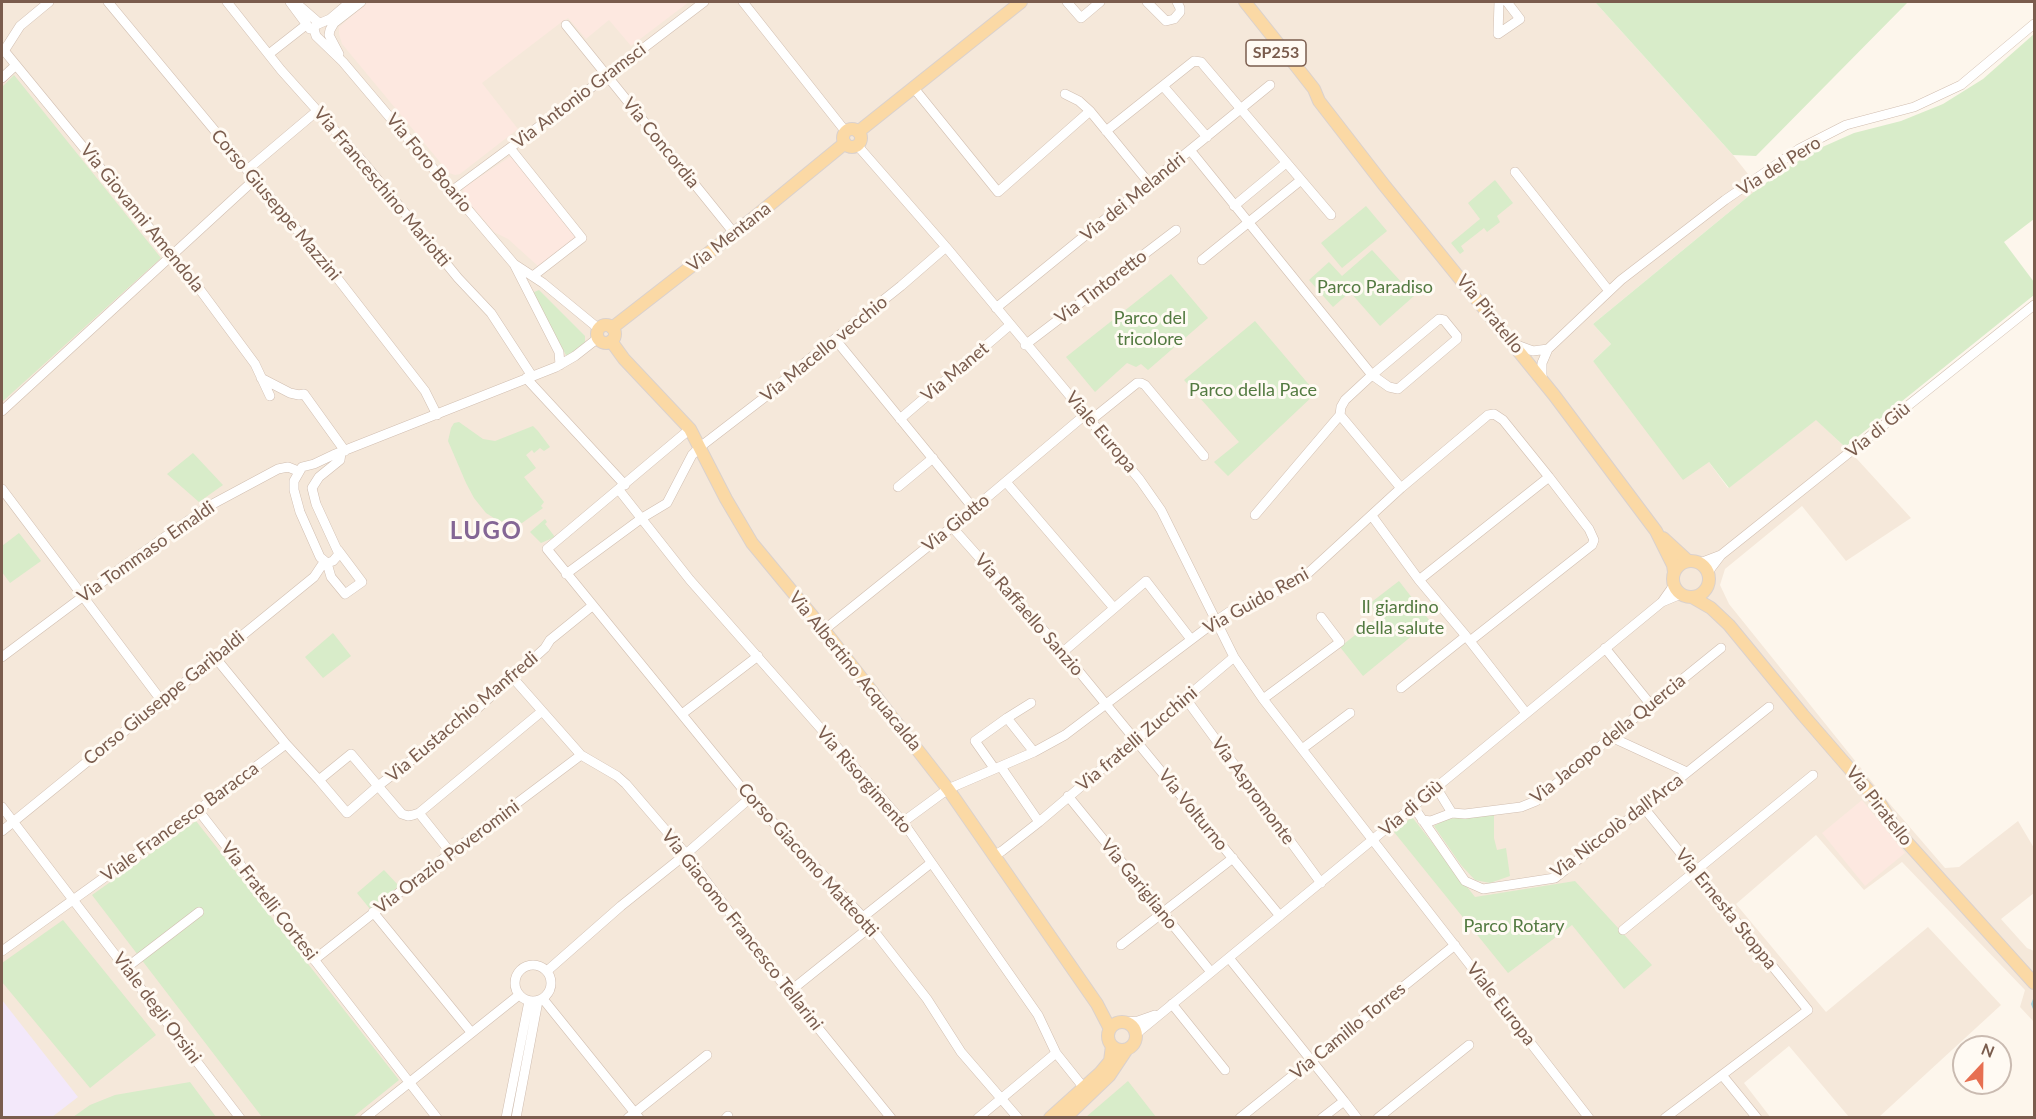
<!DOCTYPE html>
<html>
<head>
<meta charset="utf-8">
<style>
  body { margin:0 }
  #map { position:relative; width:2036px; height:1119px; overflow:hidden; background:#fdf6ec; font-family:Lato,sans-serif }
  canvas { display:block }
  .frame { position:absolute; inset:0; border:3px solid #7a5c4d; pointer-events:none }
  .north { position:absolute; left:1952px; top:1035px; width:60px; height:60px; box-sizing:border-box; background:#fffaf3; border:2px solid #cabbb1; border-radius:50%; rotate:22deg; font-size:16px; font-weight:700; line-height:24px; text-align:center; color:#7a5c4d }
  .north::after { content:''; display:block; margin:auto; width:21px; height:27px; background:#e76f51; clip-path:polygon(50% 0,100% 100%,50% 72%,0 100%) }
</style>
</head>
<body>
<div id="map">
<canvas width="2036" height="1119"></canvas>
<div class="frame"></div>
<div class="north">N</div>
</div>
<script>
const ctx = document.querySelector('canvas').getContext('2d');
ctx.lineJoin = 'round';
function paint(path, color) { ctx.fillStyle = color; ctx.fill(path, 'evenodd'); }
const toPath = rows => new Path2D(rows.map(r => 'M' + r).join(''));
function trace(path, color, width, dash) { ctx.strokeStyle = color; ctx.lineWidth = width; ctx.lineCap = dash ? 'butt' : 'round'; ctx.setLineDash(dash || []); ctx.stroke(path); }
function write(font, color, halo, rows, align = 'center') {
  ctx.font = font + ' Lato,sans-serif'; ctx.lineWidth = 6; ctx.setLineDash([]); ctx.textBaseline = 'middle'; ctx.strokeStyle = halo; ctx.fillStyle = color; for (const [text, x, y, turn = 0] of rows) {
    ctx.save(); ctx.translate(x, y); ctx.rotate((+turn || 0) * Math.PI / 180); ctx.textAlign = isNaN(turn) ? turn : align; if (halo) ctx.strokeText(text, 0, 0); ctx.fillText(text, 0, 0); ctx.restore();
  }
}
paint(toPath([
  [2,2,1595,2,1733,155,1748,174,1756,190,1593,324,1611,344,1593,361,1709,462,1728,488,1816,419,1857,459,1911,518,1846,561,1802,506,1725,569,1720,585,1729,604,1889,803,1945,868,1959,867,2018,821,2034,848,2034,893,2001,919,2027,948,2034,951,2034,1022,2020,1007,2025,990,1902,862,1864,890,1816,835,1736,904,1826,1012,1928,927,2001,1005,1879,1117,1849,1117,1789,1046,1744,1083,1771,1118,2,1118]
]), '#f5e8da');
paint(toPath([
  [368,2,689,2,631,46,609,20,586,39,568,18,563,21,482,83,518,129,460,174,455,175,449,173,342,44,339,34,339,27],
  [511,156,576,237,539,267,508,239,494,232,464,197,463,188],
  [1862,800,1905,853,1865,886,1822,833]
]), '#fde8e0');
paint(toPath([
  [2,1000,78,1097,52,1117,2,1117]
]), '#f3e8fa');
paint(toPath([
  [1595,2,1908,2,1756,156,1733,155],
  [2034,34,2034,219,2004,242,2034,282,2034,295,1845,447,1816,420,1729,488,1709,462,1683,480,1593,361,1611,344,1593,324,1756,190,1784,170,1818,149,1854,133,1901,121,1943,104,1983,79],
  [14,75,161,258,2,402,2,87],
  [1495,180,1513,203,1497,216,1500,222,1487,232,1484,228,1461,246,1464,251,1460,254,1451,243,1480,219,1468,203],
  [1366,206,1387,231,1342,268,1321,243],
  [1372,250,1414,296,1380,326,1350,292,1333,307,1309,280,1329,262,1342,276],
  [1171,274,1208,318,1148,370,1141,364,1136,367,1127,363,1095,392,1066,357],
  [539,290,585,336,585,343,567,357,532,293],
  [1255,321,1316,393,1228,476,1214,462,1239,442,1184,380],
  [459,422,483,439,495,441,533,426,538,431,550,447,544,451,540,448,534,453,532,450,526,455,536,468,524,477,544,502,541,506,543,508,522,523,513,525,497,520,486,513,474,498,466,483,448,441,451,428,454,423],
  [193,453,223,485,199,502,167,474],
  [545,519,547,522,545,524,555,537,541,543,530,532],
  [19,533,41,561,10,583,2,572,2,546],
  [1399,581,1430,621,1363,676,1340,647,1378,617,1369,604],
  [333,633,351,656,323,678,305,657],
  [1494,814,1494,838,1497,850,1506,848,1510,876,1490,883,1475,880,1461,865,1434,826,1447,819],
  [1412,817,1475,897,1575,881,1652,965,1624,989,1572,925,1508,973,1394,832],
  [196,821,399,1080,353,1117,262,1117,92,895],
  [384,870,399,886,370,909,357,893],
  [63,920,156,1035,90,1088,2,982,2,963],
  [1128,1081,1156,1117,1085,1117,1086,1117],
  [190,1082,216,1117,73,1117,90,1105,115,1095]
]), '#d8ecc9');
trace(toPath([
  [2034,999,2032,1004,2034,1009]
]), '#a5d3da', 2);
const minor = toPath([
  [108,2,338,279,425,391,437,415],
  [227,2,281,70,365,164,458,278,491,313,532,376],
  [290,2,310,29],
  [295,2,319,23],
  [350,2,330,19,316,25,314,29,316,36,343,62,514,264,543,283,599,329],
  [743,2,846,132],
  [1067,2,1081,18,1100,2],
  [1147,2,1166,21,1174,19,1180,12,1180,8,1177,2],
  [1499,2,1498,34,1520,19,1507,2],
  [566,25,734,233],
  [2,48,198,287,255,364,270,396],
  [4,51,20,26,49,2],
  [269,54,306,25],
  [339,54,329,35,330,30,334,23,361,2],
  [2,78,16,65],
  [1163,86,1207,137],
  [913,87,998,192,1090,111],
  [1065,94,1079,101,1090,111,1149,183],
  [1106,131,1194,61,1201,62,1331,215],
  [857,145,946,247,1140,480,1161,510,1234,657,1263,699,1589,1118],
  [510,148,582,238,533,276],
  [1190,150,1372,375,1389,387,1398,389,1457,339,1457,336,1444,320,1439,319,1372,375,1345,400,1341,407,1340,415,1255,515],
  [247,170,317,111],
  [1515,172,1609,291],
  [453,190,607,76,704,2],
  [1234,206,1286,163],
  [1202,260,1301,180],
  [515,266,559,352,560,365],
  [996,308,1270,85],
  [835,339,974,509],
  [1514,344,1533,351,1548,349],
  [1025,345,1176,230],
  [261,378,290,393,299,395,304,394,345,451],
  [526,378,625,485],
  [1542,379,1542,363,1548,349,1621,280,1725,200,1799,149,1846,125,1914,107,1961,85,2034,24],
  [2,411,254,180],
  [1340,415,1401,488],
  [900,419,1010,325],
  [1091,420,1137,383,1141,383,1145,385,1204,456],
  [690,429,547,549,750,798,863,917,927,999,961,1052,1018,1118],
  [341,453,340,460,319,477,312,488,316,504,339,554,333,561,327,563,320,557,300,512,294,490,294,481,302,467,314,464,333,455,556,367,575,356,598,338],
  [1006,482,1114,608],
  [898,487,933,458],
  [2,489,161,700],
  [619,490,690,580,903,822,1038,1015,1056,1053,1084,1088],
  [1372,516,1419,580,1466,636,1526,713],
  [952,527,1063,652,1280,916],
  [1721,555,2034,305],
  [327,563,331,577,345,594,362,582,338,550],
  [1700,563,1721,555,1708,572],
  [566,574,642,518,667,503,692,455,700,447,765,397,797,369,901,286,946,247],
  [1419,580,1549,477],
  [1674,585,1662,602,1681,594],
  [824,630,952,527,1086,414],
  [1605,648,1651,705],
  [1063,652,1146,581,1190,638],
  [214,656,286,744,319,780],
  [2,657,125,565,209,506,278,469,288,467,298,471],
  [513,678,581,755,617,776,626,784,686,854,789,992,891,1118],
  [1401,688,1466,636],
  [1186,699,1321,883],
  [1263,699,1340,642,1321,617],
  [541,712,419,813,413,815,408,816,402,814,378,786,351,754,319,780,347,813,378,786,470,715,534,658,545,648,550,640,592,606],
  [682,714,758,656],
  [1007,718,1031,703],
  [1611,737,1687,772],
  [1302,749,1350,713],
  [1001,767,1039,822],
  [994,768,975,741,1007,718,1034,752],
  [1436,787,1452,813],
  [1068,796,1211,972],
  [1413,806,1465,881,1483,889,1555,878,1769,707],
  [2,807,240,1118],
  [1644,808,1808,1010,1665,1118],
  [198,810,437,1118],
  [419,813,451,853],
  [1422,820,1431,821,1452,813,1465,814,1521,807,1536,801,1611,737,1721,648],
  [903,822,948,789,1034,752,1065,735,1216,621,1229,612,1278,591,1305,576,1401,488,1488,415,1494,414,1503,420,1549,477,1589,529,1594,540,1592,545,1470,641],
  [2,831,314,577,324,562],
  [993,856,1002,851,1039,822,1234,657],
  [373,912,471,1032],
  [863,917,931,863],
  [1623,930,1813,775],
  [1121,945,1233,858],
  [2,951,198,810,286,744],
  [1229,958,1344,1101],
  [314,960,424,873,581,755],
  '515 983a18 18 0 1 1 36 0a18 18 0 1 1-36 0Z',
  [126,968,199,912],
  [547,971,621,906,686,854,750,798],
  [789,992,870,927],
  [543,999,639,1118],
  [1172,1004,1225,1070],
  [1126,1022,1138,1021,1155,1015],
  [1136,1034,1662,602],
  [1722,1075,1757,1118],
  [365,1118,519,995],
  [506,1118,529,1001],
  [516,1118,538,1001],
  [628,1118,707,1055],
  [726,1118,728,1116],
  [978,1118,1056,1053],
  [1240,1118,1455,945],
  [1322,1118,1344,1101,1357,1118],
  [1378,1118,1469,1045]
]);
const major = toPath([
  [1245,2,1296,66,1314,89,1319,101,1384,185,1554,395,1656,531,1673,565,1674,572],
  '843 138a9 9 0 1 1 18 0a9 9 0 1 1-18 0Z',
  [858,132,1021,2],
  '597 334a9 9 0 1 1 18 0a9 9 0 1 1-18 0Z',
  [612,328,756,216,845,143],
  [611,341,624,359,690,429,726,499,752,543,824,630,948,789,1097,1004,1110,1029],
  [1663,538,1688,561],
  '1673 579a18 18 0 1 1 36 0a18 18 0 1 1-36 0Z',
  [1692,597,1711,608,1729,625,1803,715,1881,805,1896,830,2034,983],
  '1108 1036a14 14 0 1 1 28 0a14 14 0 1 1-28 0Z',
  [1050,1118,1100,1073,1110,1061,1112,1046],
  [1065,1118,1109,1076,1127,1049]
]);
trace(minor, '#d1beb0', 10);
trace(major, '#dad1cd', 14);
trace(minor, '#fff', 9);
trace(major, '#fbd9a5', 12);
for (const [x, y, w] of [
  [1276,53,60]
]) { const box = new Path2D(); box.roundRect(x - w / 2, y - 13, w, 26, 4.5); ctx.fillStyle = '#fffaf3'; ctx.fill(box); trace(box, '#7a5c4d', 1.5); }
write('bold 16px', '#7a5c4d', null, [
  ["SP253",1276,53]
]);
write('18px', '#7a5c4d', '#fffaf3', [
  ["Via Antonio Gramsci",579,96,-37],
  ["Via Concordia",661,143,51],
  ["Via Foro Boario",429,163,50],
  ["Via del Pero",1779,166,-32],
  ["Via Franceschino Mariotti",382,187,50],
  ["Via dei Melandri",1133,197,-39],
  ["Corso Giuseppe Mazzini",276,205,50],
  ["Via Giovanni Amendola",142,218,51],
  ["Via Mentana",729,237,-38],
  ["Via Tintoretto",1101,287,-37],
  ["Via Piratello",1490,314,51],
  ["Via Macello vecchio",824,349,-39],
  ["Via Manet",955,372,-40],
  ["Via di Giù",1878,430,-39],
  ["Viale Europa",1101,432,50],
  ["Via Giotto",956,523,-39],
  ["Via Tommaso Emaldi",146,552,-35],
  ["Via Guido Reni",1256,601,-29],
  ["Via Raffaello Sanzio",1029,615,49],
  ["Via Albertino Acquacalda",855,671,51],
  ["Corso Giuseppe Garibaldi",164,698,-39],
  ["Via Eustacchio Manfredi",462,717,-40],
  ["Via fratelli Zucchini",1137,739,-40],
  ["Via Jacopo della Quercia",1608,739,-39],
  ["Via Risorgimento",864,780,49],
  ["Via Aspromonte",1253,791,54],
  ["Via Piratello",1879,806,52],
  ["Via di Giù",1411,808,-40],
  ["Via Volturno",1193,810,51],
  ["Viale Francesco Baracca",180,822,-36],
  ["Via Niccolò dall'Arca",1617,826,-37],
  ["Via Orazio Poveromini",447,857,-37],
  ["Corso Giacomo Matteotti",808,860,48],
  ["Via Garigliano",1139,884,51],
  ["Via Fratelli Cortesi",269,901,52],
  ["Via Ernesta Stoppa",1726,909,51],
  ["Via Giacomo Francesco Tellarini",742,930,52],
  ["Viale Europa",1501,1004,52],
  ["Viale degli Orsini",157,1008,53],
  ["Via Camillo Torres",1348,1031,-39]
]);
write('18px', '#537a41', '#fffaf3', [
  ["Parco Paradiso",1375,287],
  ["Parco del",1150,318],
  ["tricolore",1150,339],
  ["Parco della Pace",1253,390],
  ["Il giardino",1400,607],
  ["della salute",1400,628],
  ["Parco Rotary",1514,926]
]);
ctx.letterSpacing = '1.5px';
write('bold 24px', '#846695', '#fffaf3', [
  ["LUGO",486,531]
]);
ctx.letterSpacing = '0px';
</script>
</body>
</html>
